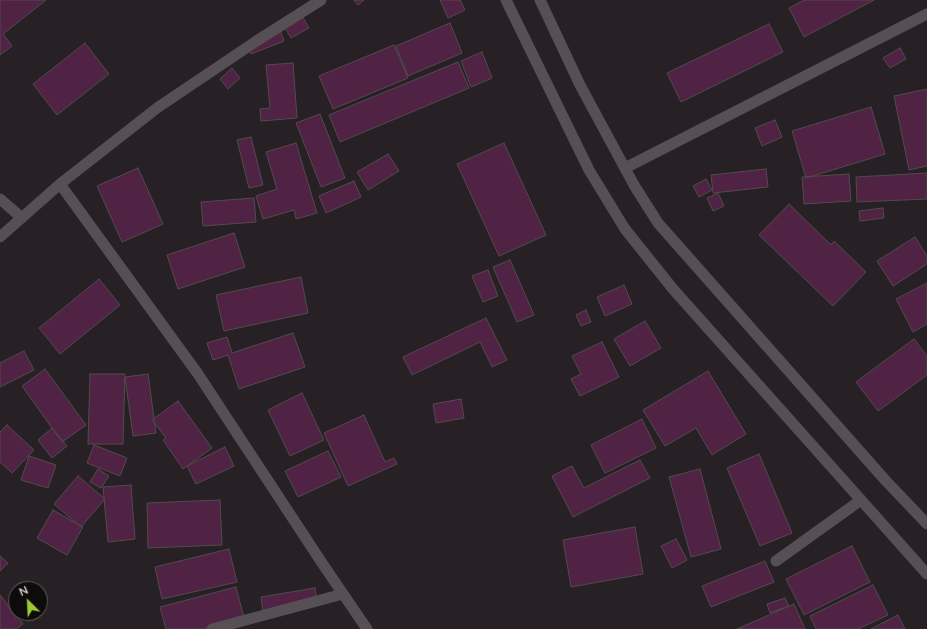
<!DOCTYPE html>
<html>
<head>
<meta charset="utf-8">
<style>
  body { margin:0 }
  #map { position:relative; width:927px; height:629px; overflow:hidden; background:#272125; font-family:Lato,sans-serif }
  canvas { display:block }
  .north { position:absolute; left:8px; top:581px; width:40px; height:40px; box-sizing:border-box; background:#0e0b0d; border:1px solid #5e5b5d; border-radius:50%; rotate:336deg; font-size:11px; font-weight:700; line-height:16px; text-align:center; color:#d7d3d5 }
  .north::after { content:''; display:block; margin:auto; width:14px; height:18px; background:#9cca31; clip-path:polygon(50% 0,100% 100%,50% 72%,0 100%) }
</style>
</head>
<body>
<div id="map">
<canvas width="927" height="629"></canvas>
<div class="north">N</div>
</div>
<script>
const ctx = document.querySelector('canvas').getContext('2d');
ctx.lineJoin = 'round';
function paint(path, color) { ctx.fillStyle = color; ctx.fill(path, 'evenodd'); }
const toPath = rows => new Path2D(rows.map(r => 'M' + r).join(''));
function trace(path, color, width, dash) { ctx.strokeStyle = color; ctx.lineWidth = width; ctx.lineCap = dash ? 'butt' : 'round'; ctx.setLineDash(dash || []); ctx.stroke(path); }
const building = toPath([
  [0,0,46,0,3,34,12,46,0,55,0,0],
  [354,0,364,0,358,5,354,0],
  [440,0,460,0,465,10,448,18,440,0],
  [804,0,874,0,804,37,789,8,804,0],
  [302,16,309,28,291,38,284,26,302,16],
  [450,23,462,53,408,76,396,46,450,23],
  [769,24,783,52,681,102,667,73,769,24],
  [280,30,284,41,251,54,246,43,280,30],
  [85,43,109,74,57,115,33,84,85,43],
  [394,45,408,78,333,109,319,76,394,45],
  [900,48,906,59,890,68,883,58,900,48],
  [482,52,492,78,471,87,461,61,482,52],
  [458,62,469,88,340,142,329,115,458,62],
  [293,63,297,118,261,121,260,109,270,108,266,65,293,63],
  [232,68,240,78,228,89,220,79,232,68],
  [927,89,927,166,909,170,894,96,927,89],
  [871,107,885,154,806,178,792,131,871,107],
  [320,114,345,178,321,187,296,123,320,114],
  [775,120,782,137,762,146,755,128,775,120],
  [251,137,263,185,249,188,237,140,251,137],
  [296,143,317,213,296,219,294,210,263,219,256,196,277,189,266,152,296,143],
  [504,143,546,235,499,256,457,164,504,143],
  [388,154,399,171,368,190,357,172,388,154],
  [138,168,163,224,122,242,97,186,138,168],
  [766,169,768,187,713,193,711,175,766,169],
  [927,173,927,199,857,202,856,177,927,173],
  [849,174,851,201,804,204,802,177,849,174],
  [706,179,712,190,699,197,693,186,706,179],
  [354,181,361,197,326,213,319,196,354,181],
  [718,193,724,206,713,211,707,198,718,193],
  [254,198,256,222,203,226,201,202,254,198],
  [789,204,831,245,834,241,866,272,833,306,759,235,789,204],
  [883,208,884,218,860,221,859,211,883,208],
  [234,233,245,267,178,289,167,255,234,233],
  [915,237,927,256,927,264,893,286,877,261,915,237],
  [510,260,534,315,517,322,493,267,510,260],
  [488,270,498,296,483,302,472,276,488,270],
  [301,277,308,313,224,331,216,295,301,277],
  [99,279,120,305,60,354,39,328,99,279],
  [927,283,927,324,913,332,896,299,927,283],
  [624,285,632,304,605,316,597,297,624,285],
  [586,310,591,322,581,326,576,315,586,310],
  [486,318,507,360,492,367,480,342,412,375,403,357,486,318],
  [645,321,661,348,630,366,614,339,645,321],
  [293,333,305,367,239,389,228,355,213,360,207,343,227,337,232,353,293,333],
  [914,339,927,356,927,375,878,411,856,382,914,339],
  [602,342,619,377,580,396,571,379,581,374,572,356,602,342],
  [24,351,34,370,0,387,0,363,24,351],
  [45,369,86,425,62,442,22,386,45,369],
  [708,371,746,434,712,455,696,428,665,446,643,410,708,371],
  [90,374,125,374,123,444,88,444,90,374],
  [148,374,156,433,133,436,125,377,148,374],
  [302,393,324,440,290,456,268,410,302,393],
  [461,399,464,418,436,423,433,404,461,399],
  [178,401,212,448,183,469,163,440,166,438,152,420,178,401],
  [364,415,385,462,394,458,397,464,348,486,324,433,364,415],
  [642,419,656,448,605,473,591,445,642,419],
  [7,425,34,450,12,473,0,462,0,432,7,425],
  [52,428,67,446,52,458,38,440,52,428],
  [94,445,127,458,120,476,87,463,94,445],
  [225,447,234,466,196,484,187,466,225,447],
  [328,451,341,477,298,497,285,471,328,451],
  [759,454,792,533,760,546,727,468,759,454],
  [29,456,56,465,48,488,21,480,29,456],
  [640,460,650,478,573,517,552,476,572,466,584,488,640,460],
  [98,469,109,476,101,488,90,482,98,469],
  [700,469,721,549,691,557,669,477,700,469],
  [78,476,105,499,81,527,54,504,78,476],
  [131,485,135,539,108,542,103,487,131,485],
  [220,500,222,545,148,548,147,503,220,500],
  [53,510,83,527,67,555,37,538,53,510],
  [635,527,643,574,571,587,563,540,635,527],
  [676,539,687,560,672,568,661,546,676,539],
  [852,546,870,582,804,615,786,579,852,546],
  [229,549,237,582,162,599,155,567,229,549],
  [0,556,8,563,0,571,0,556],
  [765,561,774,582,711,607,702,586,765,561],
  [873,585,888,615,858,629,816,629,810,616,873,585],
  [236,587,244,618,204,629,166,629,160,607,236,587],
  [315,588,317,603,263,612,261,597,315,588],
  [0,595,23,624,16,629,0,629,0,595],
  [785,598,789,606,770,613,767,604,785,598],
  [794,604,805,629,737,629,794,604],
  [898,615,905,629,871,629,898,615]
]);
paint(building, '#502243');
trace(building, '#524b4f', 1);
trace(toPath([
  [625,168,927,14],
  [60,184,198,374,322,563,367,629],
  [0,199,22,218],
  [0,237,60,184,157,108,255,42,321,0],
  [776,561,861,500],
  [212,629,343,594]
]), '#564f54', 11);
trace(toPath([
  [506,0,589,170,625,229,673,289,927,574],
  [540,0,580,85,634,185,658,223,886,481,927,524]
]), '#564f54', 11);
</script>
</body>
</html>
